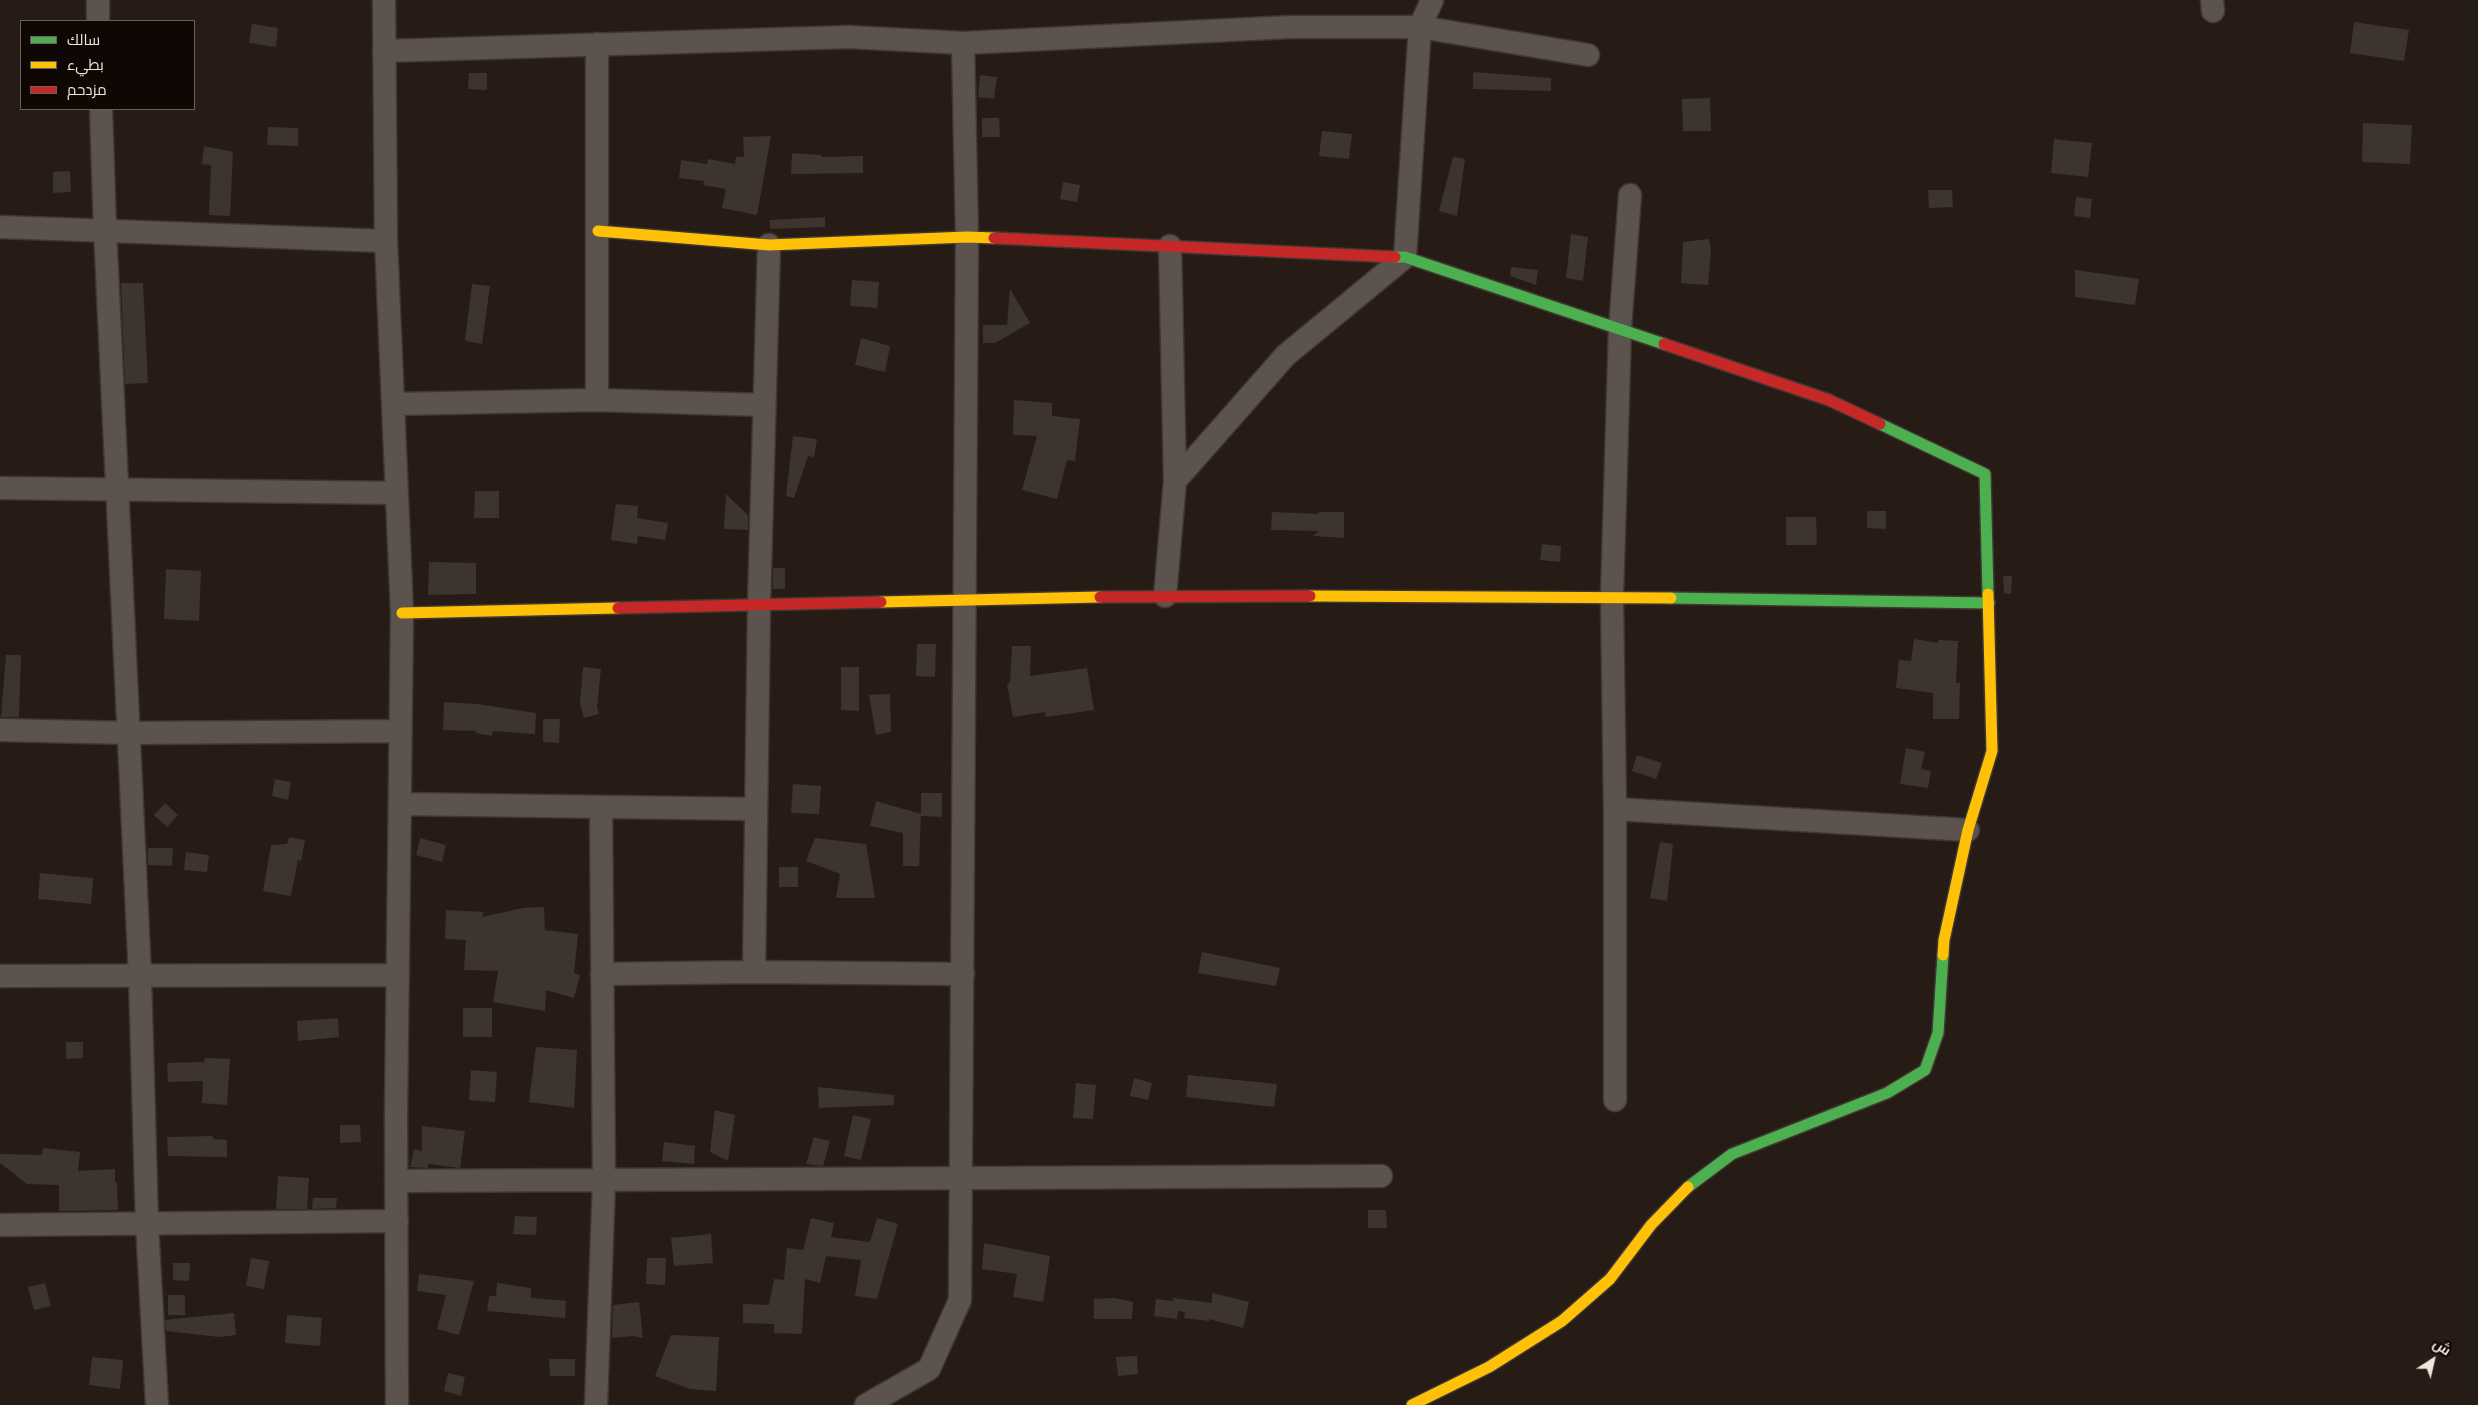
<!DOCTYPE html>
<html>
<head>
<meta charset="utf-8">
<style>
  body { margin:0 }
  #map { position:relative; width:2478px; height:1405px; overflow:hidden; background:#261c15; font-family:"Source Sans 3",Cairo,sans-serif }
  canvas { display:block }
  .legend { position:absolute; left:20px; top:20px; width:175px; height:90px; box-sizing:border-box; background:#0f0704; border:1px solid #6a605b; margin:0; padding:6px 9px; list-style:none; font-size:15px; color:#f2e5dd }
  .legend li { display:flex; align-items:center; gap:10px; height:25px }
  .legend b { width:25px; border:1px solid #6a605b }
  .north { position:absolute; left:2408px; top:1335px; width:50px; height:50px; -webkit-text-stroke:4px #0f0704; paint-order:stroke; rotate:35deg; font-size:14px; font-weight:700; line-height:20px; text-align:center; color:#f2e5dd }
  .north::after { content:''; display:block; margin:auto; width:18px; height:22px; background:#f2e5dd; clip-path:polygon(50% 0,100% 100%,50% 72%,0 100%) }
</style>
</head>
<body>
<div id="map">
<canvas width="2478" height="1405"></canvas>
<ul class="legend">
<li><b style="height:6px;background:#4caf50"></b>سالك</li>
<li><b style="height:6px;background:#ffc107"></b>بطيء</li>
<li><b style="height:6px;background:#c62828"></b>مزدحم</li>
</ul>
<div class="north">ش</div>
</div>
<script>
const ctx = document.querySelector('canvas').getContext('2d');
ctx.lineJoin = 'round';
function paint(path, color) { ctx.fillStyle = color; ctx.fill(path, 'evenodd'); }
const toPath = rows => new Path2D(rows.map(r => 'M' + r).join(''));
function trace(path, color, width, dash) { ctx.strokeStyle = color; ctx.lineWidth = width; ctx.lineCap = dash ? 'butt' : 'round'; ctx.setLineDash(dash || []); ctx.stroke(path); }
paint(toPath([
  [2354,22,2409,30,2404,61,2350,53],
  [252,24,278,28,276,47,249,43],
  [1473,72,1551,78,1551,91,1473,89],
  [469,73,487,73,487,90,468,89],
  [980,75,997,77,994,99,978,97],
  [1710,98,1711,131,1683,131,1682,99],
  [982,118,999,118,1000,137,982,137],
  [2363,123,2412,125,2410,164,2362,162],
  [268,127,298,128,298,146,267,145],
  [1322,131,1352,134,1349,159,1319,156],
  [771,136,757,215,722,208,726,189,703,185,704,181,679,178,681,160,707,164,708,159,735,164,736,157,744,157,743,137],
  [2054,139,2092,143,2088,177,2051,173],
  [204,146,233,152,230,216,209,215,211,165,202,164],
  [792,153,821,155,821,157,863,156,863,173,791,174],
  [1453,157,1465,159,1457,216,1439,211],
  [70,171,71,192,53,193,53,172],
  [1063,182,1080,185,1077,202,1060,199],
  [1928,190,1952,190,1953,207,1929,208],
  [2076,197,2092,199,2090,218,2074,216],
  [825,217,825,227,770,229,770,220],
  [1571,234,1588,237,1583,281,1566,278],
  [1709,239,1711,253,1708,285,1681,283,1683,242],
  [1511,267,1538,270,1536,285,1510,276],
  [2075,270,2139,279,2135,305,2075,297],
  [852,280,879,282,877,308,850,306],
  [121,283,143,283,148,383,125,384],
  [472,284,490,286,482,344,465,341],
  [1010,289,1030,323,995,343,983,343,983,325,1007,325],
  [861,338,890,346,885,372,855,365],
  [1014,400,1052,403,1052,416,1080,419,1075,461,1067,460,1057,499,1022,490,1037,436,1013,435],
  [793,436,817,439,814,457,808,456,794,498,786,496],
  [475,491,499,491,499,518,474,518],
  [726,494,748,515,748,530,724,529],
  [616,504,638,506,637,518,668,523,665,540,638,536,637,544,611,540],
  [1867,511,1886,511,1886,529,1867,528],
  [1272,512,1319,514,1319,512,1344,512,1344,538,1313,536,1319,531,1271,530],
  [1786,517,1816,517,1817,545,1786,545],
  [1542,544,1561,546,1560,562,1540,560],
  [429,562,476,563,476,594,428,595],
  [773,568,785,568,785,589,773,589],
  [166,569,201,571,199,621,164,619],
  [2003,576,2012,576,2011,594,2004,593],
  [1914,639,1938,643,1938,640,1958,641,1956,683,1960,683,1959,719,1933,719,1933,693,1896,688,1899,660,1911,661],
  [917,644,936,644,935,677,916,676],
  [1012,646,1031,646,1030,676,1087,668,1094,710,1046,717,1045,712,1013,717,1007,684,1010,683],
  [6,655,21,655,19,717,1,717],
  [583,667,601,669,597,707,599,714,584,718,580,703],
  [841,667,859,667,859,711,841,710],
  [890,694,891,732,876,735,869,695],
  [444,702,477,704,536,713,535,734,493,731,492,736,475,733,476,731,443,730],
  [543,719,560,719,559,743,543,742],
  [1906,748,1925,752,1921,769,1931,771,1928,788,1900,784],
  [1637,755,1662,763,1656,779,1632,771],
  [275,779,291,782,288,800,272,796],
  [793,784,821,786,819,814,791,813],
  [921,793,942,793,942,817,921,816],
  [876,801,921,814,919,866,903,866,903,833,870,826],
  [165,803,178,815,167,827,154,815],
  [289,837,305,840,301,861,298,860,291,896,263,891,271,845,287,844],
  [420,838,446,845,442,862,416,855],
  [815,838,866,844,875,898,836,898,840,874,806,861],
  [1660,842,1673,844,1667,901,1650,898],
  [148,848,173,848,172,866,148,865],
  [186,852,209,855,207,872,184,870],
  [779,867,798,867,798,887,779,887],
  [40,873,93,878,91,904,38,899],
  [544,907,545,930,578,934,574,973,580,975,574,998,546,990,545,1011,493,1002,498,971,464,970,466,940,445,939,446,910,484,912,482,917,523,908],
  [1202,952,1280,968,1276,986,1198,973],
  [463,1008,492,1008,492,1037,463,1037],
  [338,1018,339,1037,298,1041,297,1021],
  [66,1042,83,1042,83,1058,66,1059],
  [536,1047,577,1050,574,1108,529,1102],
  [205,1058,230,1059,227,1105,202,1103,203,1081,168,1082,167,1063,204,1062],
  [471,1070,497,1072,495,1102,469,1100],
  [1188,1075,1277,1084,1274,1107,1186,1097],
  [1134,1078,1152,1083,1148,1100,1130,1096],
  [1076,1083,1096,1085,1093,1119,1073,1118],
  [818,1087,894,1095,894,1105,819,1108],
  [715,1110,735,1115,728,1161,710,1152],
  [853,1115,871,1119,861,1160,844,1156],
  [340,1125,360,1125,361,1142,340,1143],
  [422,1126,465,1131,460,1168,428,1164,428,1168,410,1167,414,1149,422,1151],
  [213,1136,213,1139,227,1140,227,1157,168,1156,167,1137],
  [814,1137,830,1141,823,1166,806,1164],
  [664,1142,695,1146,694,1164,662,1161],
  [43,1148,80,1152,78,1171,115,1169,115,1182,117,1182,118,1210,59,1211,59,1185,27,1184,0,1163,0,1154,42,1155],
  [278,1176,309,1178,307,1209,276,1209],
  [313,1198,337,1198,336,1208,312,1209],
  [1368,1210,1386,1210,1387,1228,1368,1228],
  [515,1216,537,1217,536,1235,513,1234],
  [811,1218,834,1223,831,1237,870,1242,877,1218,898,1224,877,1299,855,1296,861,1260,826,1256,820,1283,805,1279,802,1334,774,1333,774,1324,743,1323,743,1304,769,1305,774,1279,784,1280,787,1248,803,1250],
  [711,1234,713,1263,674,1266,671,1238],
  [984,1243,1050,1256,1043,1302,1013,1297,1017,1274,982,1269],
  [251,1258,269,1261,264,1289,246,1286],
  [647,1258,666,1258,665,1285,646,1284],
  [173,1263,190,1263,189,1281,173,1280],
  [419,1274,474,1281,459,1335,437,1329,446,1295,417,1291],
  [45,1283,51,1306,34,1310,28,1287],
  [497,1283,531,1288,531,1298,566,1301,565,1318,487,1311,489,1296,496,1296],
  [1212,1293,1249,1302,1243,1328,1209,1319,1209,1321,1184,1318,1185,1312,1178,1311,1177,1319,1154,1316,1156,1299,1173,1301,1173,1298,1212,1303],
  [168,1295,185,1295,185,1315,168,1315],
  [1115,1298,1133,1302,1132,1319,1094,1319,1094,1299],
  [639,1302,643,1338,633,1336,612,1338,613,1305],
  [234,1313,236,1335,219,1337,166,1331,165,1320],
  [287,1315,322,1318,320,1346,285,1343],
  [671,1335,719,1337,716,1391,690,1389,655,1376],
  [1137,1356,1138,1374,1118,1376,1116,1357],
  [92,1357,123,1360,120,1389,89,1385],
  [549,1359,575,1359,575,1376,550,1376],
  [448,1373,465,1377,461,1396,444,1391]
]), '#3d342e');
const street = toPath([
  [98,0,98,21],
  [384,0,386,241,402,613,396,1114,397,1405],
  [2212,0,2213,11],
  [384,51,849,37,963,43,1291,27,1420,27,1588,55],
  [101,109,105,229,140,976,147,1224,157,1405],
  [0,227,386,241],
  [1170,246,1175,481],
  [597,400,597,44],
  [393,404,597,400,764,405],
  [0,488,397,493],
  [1165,596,1175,481,1286,355,1405,257,1420,27,1432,0],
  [0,730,130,733,400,731],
  [400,804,756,809],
  [1615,809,1968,830],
  [754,972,759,605,769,245],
  [602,974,754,972,963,974],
  [0,976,398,975],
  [1615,1100,1615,809,1612,597,1620,328,1630,195],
  [396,1181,1381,1176],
  [0,1225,397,1221],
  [596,1405,604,1180,601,807],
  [866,1405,929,1369,960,1300,967,237,963,43]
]);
const fast = toPath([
  [1395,257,1405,257,1664,344],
  [1880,424,1985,474,1988,594],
  [1671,598,1989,603],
  [1688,1187,1732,1154,1887,1093,1925,1070,1938,1033,1943,955]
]);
const slow = toPath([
  [598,231,769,245,967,237,994,238],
  [1310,596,1671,598],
  [881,602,1100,597],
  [402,613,618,608],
  [1943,955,1944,940,1968,830,1992,751,1988,594],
  [1412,1405,1489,1367,1562,1321,1610,1279,1651,1225,1688,1187]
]);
const jam = toPath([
  [994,238,1395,257],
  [1664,344,1829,400,1880,424],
  [1100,597,1310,596],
  [618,608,881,602]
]);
trace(street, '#403732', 25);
trace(fast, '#403732', 14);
trace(slow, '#403732', 14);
trace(jam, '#403732', 14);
trace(street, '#5c534e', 22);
trace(fast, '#4caf50', 11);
trace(slow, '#ffc107', 11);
trace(jam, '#c62828', 11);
</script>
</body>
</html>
